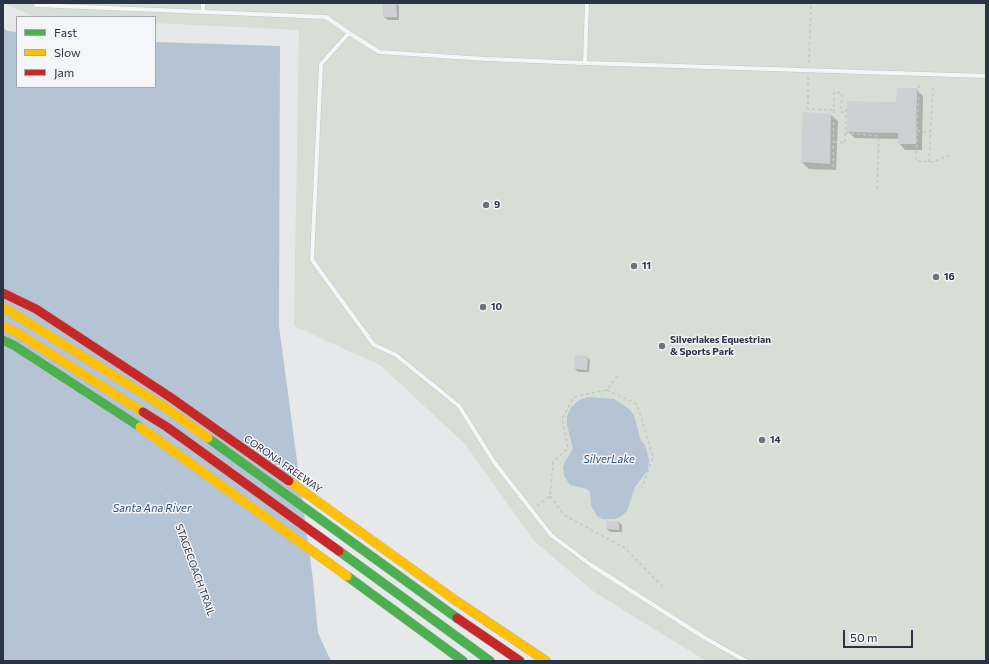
<!DOCTYPE html>
<html>
<head>
<meta charset="utf-8">
<style>
  body { margin:0 }
  #map { position:relative; width:989px; height:664px; overflow:hidden; background:#e6e8ea; font-family:Commissioner,sans-serif }
  canvas { display:block }
  .frame { position:absolute; inset:0; border:4px solid #2b3445; pointer-events:none }
  .legend { position:absolute; left:16px; top:16px; width:140px; height:72px; box-sizing:border-box; background:#f4f6f9; border:1px solid #a4a8b1; margin:0; padding:5px 7px; list-style:none; font-size:12px; color:#2b3445 }
  .legend li { display:flex; align-items:center; gap:8px; height:20px }
  .legend b { width:20px; border:1px solid #a4a8b1 }
  .scale { position:absolute; left:843px; top:630px; width:70px; height:18px; box-sizing:border-box; border:2px solid #2b3445; border-top:0; padding-left:5px; font-size:12px; line-height:14px; white-space:nowrap; color:#2b3445; -webkit-text-stroke:3px #f4f6f9; paint-order:stroke }
</style>
</head>
<body>
<div id="map">
<canvas width="989" height="664"></canvas>
<div class="frame"></div>
<ul class="legend">
<li><b style="height:5px;background:#4caf50"></b>Fast</li>
<li><b style="height:5px;background:#ffc107"></b>Slow</li>
<li><b style="height:5px;background:#c62828"></b>Jam</li>
</ul>
<div class="scale">50 m</div>
</div>
<script>
const ctx = document.querySelector('canvas').getContext('2d');
ctx.lineJoin = 'round';
function paint(path, color) { ctx.fillStyle = color; ctx.fill(path, 'evenodd'); }
const toPath = rows => new Path2D(rows.map(r => 'M' + r).join(''));
function trace(path, color, width, dash) { ctx.strokeStyle = color; ctx.lineWidth = width; ctx.lineCap = dash ? 'butt' : 'round'; ctx.setLineDash(dash || []); ctx.stroke(path); }
function write(font, color, halo, rows, align = 'center') {
  ctx.font = font + ' Commissioner,sans-serif'; ctx.lineWidth = 3; ctx.setLineDash([]); ctx.textBaseline = 'middle'; ctx.strokeStyle = halo; ctx.fillStyle = color; for (const [text, x, y, turn = 0] of rows) {
    ctx.save(); ctx.translate(x, y); ctx.rotate((+turn || 0) * Math.PI / 180); ctx.textAlign = isNaN(turn) ? turn : align; if (halo) ctx.strokeText(text, 0, 0); ctx.fillText(text, 0, 0); ctx.restore();
  }
}
paint(toPath([
  [3,3,986,3,986,661,706,661,593,591,535,542,465,444,380,365,294,326,299,30,155,23,155,17,36,17]
]), '#d6ded6');
paint(toPath([
  [3,28,8,31,17,32,17,87,155,87,155,42,280,46,279,326,313,580,318,633,331,661,3,661],
  [589,397,614,399,629,409,634,415,641,441,645,445,649,460,648,470,635,487,627,511,620,517,615,519,603,519,597,516,591,505,590,492,587,489,570,485,564,476,563,467,565,462,573,449,567,425,567,417,571,407,579,400]
]), '#b4c4d5');
paint(toPath([
  [396,3,399,6,399,20,388,20,384,17],
  [916,89,923,96,922,150,905,150,899,143,899,139,855,138,848,132,897,103],
  [804,113,831,115,838,121,836,170,809,169,802,162],
  [587,357,590,360,589,372,578,372,575,369],
  [619,522,622,525,622,532,610,532,607,529]
]), '#0003');
paint(toPath([
  [383,3,396,3,397,17,383,17],
  [897,88,917,88,916,144,898,144,898,133,847,132,847,101,896,102],
  [803,112,831,114,830,164,801,162],
  [575,355,588,356,587,370,574,369],
  [606,521,619,521,619,530,606,529]
]), '#ced0d3');
const lane = toPath([
  [587,3,585,63,986,76],
  [36,5,326,17,349,33],
  [203,12,203,3],
  [585,63,486,59,379,52,349,33,321,64,312,260,374,345,396,355,459,406,494,462,551,535,591,565,705,638,746,661]
]);
const fast = toPath([
  [3,340,15,346,140,427],
  [208,438,457,618],
  [339,551,490,661],
  [347,576,463,661]
]);
const slow = toPath([
  [3,307,163,406,208,438],
  [3,326,16,332,143,412],
  [140,427,347,576],
  [289,481,455,600,546,661]
]);
const jam = toPath([
  [3,293,36,309,170,397,289,481],
  [143,412,167,427,339,551],
  [457,618,520,661]
]);
trace(lane, '#c4c6c8', 5);
trace(fast, '#b8bbbf', 10);
trace(slow, '#b8bbbf', 10);
trace(jam, '#b8bbbf', 10);
trace(toPath([
  [809,63,811,3],
  [808,77,808,109,833,110],
  [919,85,916,161,933,162,952,154],
  [917,131,930,132],
  [845,133,879,136,877,189],
  [834,142,845,143,846,106],
  [929,162,933,87],
  [833,167,834,92,842,93,841,112,846,113],
  [607,390,637,404,653,457,642,488],
  [137,441,148,472,170,501,230,661],
  [550,496,564,515,625,548,664,588],
  [537,506,550,496,553,462,568,448,562,419,574,397,607,390,619,373],
  [3,635,13,641,20,661]
]), '#c5c6ca', 1.5, [3, 3]);
trace(lane, '#f5f6f7', 4);
trace(fast, '#4caf50', 9);
trace(slow, '#ffc107', 9);
trace(jam, '#c62828', 9);
for (const [x, y, r, color] of [
  [486,205,4,"#6c737f"],
  [634,266,4,"#6c737f"],
  [936,277,4,"#6c737f"],
  [483,307,4,"#6c737f"],
  [662,346,4,"#6c737f"],
  [762,440,4,"#6c737f"]
]) { const dot = new Path2D(); dot.arc(x, y, r, 0, 2 * Math.PI); ctx.fillStyle = color; ctx.fill(dot); trace(dot, '#f4f6f9', 1.5); }
write('bold 10px', '#2b3445', '#f4f6f9', [
  ["9",494,205],
  ["11",642,266],
  ["16",944,277],
  ["10",491,307],
  ["Silverlakes Equestrian",670,340],
  ["& Sports Park",670,352],
  ["14",770,440]
], 'left');
write('10px', '#2b3445', '#f4f6f9', [
  ["CORONA FREEWAY",283,464,35],
  ["STAGECOACH TRAIL",195,570,70]
]);
write('italic 11px', '#34527a', '#f4f6f9', [
  ["SilverLake",609,459],
  ["Santa Ana River",152,508]
]);
</script>
</body>
</html>
